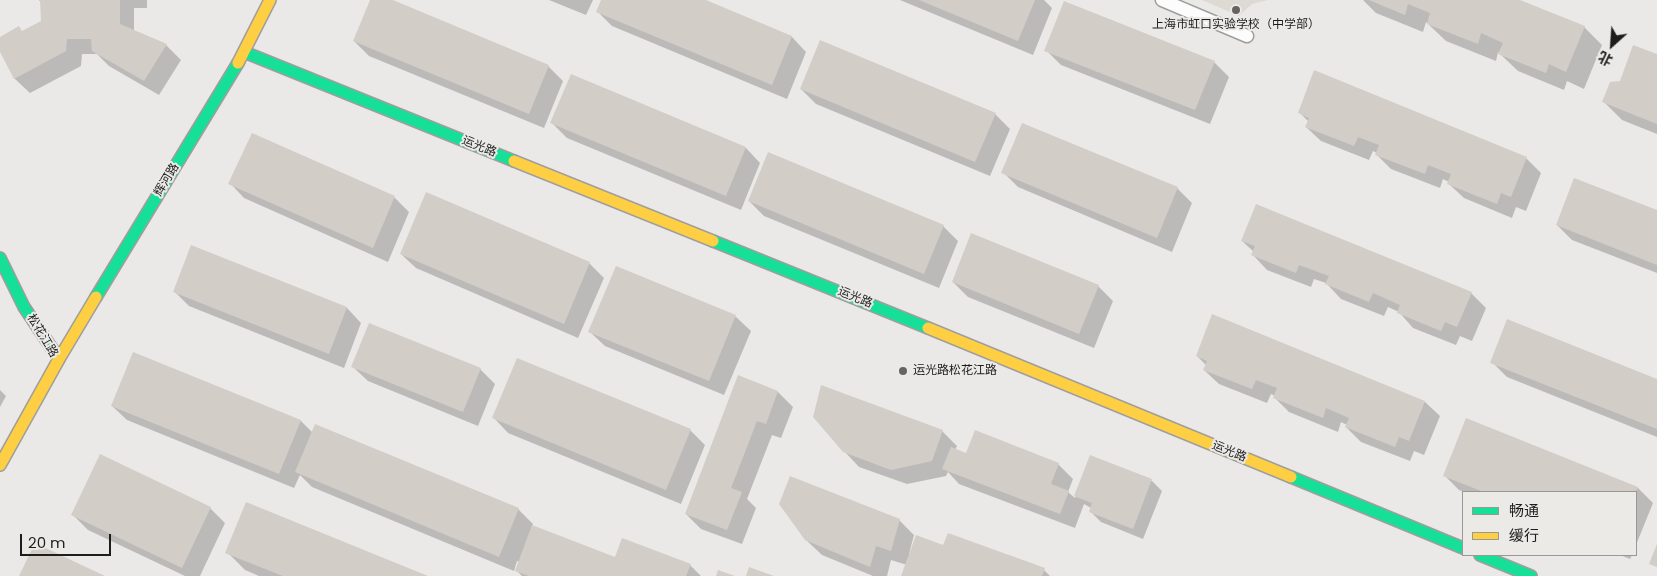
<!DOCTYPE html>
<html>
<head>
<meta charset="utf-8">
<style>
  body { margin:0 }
  #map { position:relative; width:1657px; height:576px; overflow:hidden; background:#eae9e8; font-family:Poppins,"Noto Sans SC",sans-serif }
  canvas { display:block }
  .legend { position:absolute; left:1462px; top:491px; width:175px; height:65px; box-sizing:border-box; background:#ebeae7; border:1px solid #999896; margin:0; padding:6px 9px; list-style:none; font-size:15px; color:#1d1d1c }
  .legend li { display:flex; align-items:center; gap:10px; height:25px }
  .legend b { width:25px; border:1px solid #999896 }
  .north { position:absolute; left:1587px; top:20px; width:50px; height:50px; -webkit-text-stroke:4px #ebeae7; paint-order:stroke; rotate:206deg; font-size:14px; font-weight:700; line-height:20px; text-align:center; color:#1d1d1c }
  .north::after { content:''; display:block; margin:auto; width:18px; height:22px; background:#1d1d1c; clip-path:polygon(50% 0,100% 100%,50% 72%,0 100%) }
  .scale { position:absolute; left:20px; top:534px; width:91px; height:22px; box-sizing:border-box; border:2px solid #1d1d1c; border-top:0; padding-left:6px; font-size:15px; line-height:18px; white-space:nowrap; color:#1d1d1c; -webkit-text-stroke:4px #ebeae7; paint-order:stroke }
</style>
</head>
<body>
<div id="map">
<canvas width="1657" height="576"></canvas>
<ul class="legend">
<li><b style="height:6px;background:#16e098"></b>畅通</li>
<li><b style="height:6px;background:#ffcf43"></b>缓行</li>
</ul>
<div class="north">北</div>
<div class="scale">20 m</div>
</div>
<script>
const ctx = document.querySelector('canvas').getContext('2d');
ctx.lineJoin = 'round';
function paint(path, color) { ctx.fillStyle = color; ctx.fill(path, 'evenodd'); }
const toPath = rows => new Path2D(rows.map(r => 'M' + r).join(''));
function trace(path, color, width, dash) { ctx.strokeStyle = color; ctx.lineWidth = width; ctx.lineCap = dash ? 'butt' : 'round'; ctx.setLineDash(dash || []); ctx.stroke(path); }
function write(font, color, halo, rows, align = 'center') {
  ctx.font = font + ' Poppins,"Noto Sans SC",sans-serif'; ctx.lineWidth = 4; ctx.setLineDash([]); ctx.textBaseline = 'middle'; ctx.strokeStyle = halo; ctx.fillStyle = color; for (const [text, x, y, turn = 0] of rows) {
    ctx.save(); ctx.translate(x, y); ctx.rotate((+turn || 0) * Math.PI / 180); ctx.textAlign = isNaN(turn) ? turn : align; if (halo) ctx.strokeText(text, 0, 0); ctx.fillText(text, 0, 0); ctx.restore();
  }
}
paint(toPath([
  [1202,0,1268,0,1252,4,1239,16]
]), '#dddad4');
paint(toPath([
  [39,0,147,0,147,8,134,8,134,32,166,45,181,60,159,95,109,66,97,54,82,54,81,66,30,93,15,79,0,49,0,38,23,32,42,21,41,3],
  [371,0,390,0,548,66,563,81,544,128,369,56,354,41],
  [549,0,593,0,586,15],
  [602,0,703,0,792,37,806,52,787,99,612,26,597,11],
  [900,0,1044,0,1052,8,1033,55],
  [1363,0,1517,0,1584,27,1602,45,1584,89,1567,81,1564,90,1518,71,1498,52,1496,61,1446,41,1426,22,1423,32,1376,13],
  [1046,50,1214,62,1229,77,1210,124,1061,65],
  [1657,56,1657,134,1622,120,1604,102,1621,82],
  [571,76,746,148,760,163,741,210,567,138,552,123],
  [801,89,995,114,1010,129,990,176,816,104],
  [1299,112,1526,158,1541,173,1526,211,1516,207,1512,218,1464,198,1449,184,1449,182,1443,179,1440,188,1391,169,1377,155,1377,153,1373,151,1369,160,1321,141,1306,127,1309,122],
  [1023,124,1177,188,1192,203,1172,252,1018,187,1003,172],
  [252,134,395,198,409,212,388,262,244,198,230,183],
  [749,201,943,226,958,241,939,288,764,216],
  [1657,211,1657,273,1572,240,1557,225],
  [1242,241,1471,293,1486,308,1472,341,1460,336,1456,345,1413,328,1399,312,1388,307,1384,316,1341,299,1326,283,1314,279,1311,287,1267,270,1253,255,1254,252],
  [401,254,589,263,604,278,578,338,416,268],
  [616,267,736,317,751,331,724,395,605,346,590,332],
  [953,282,1098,286,1113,301,1094,348,968,297],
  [174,291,347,308,361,323,344,368,189,306],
  [134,353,301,421,313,433,518,509,533,524,532,526,615,558,690,565,701,576,522,576,516,570,520,562,517,561,514,571,312,487,300,475,294,488,127,420,112,406],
  [1197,356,1425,402,1440,416,1424,455,1414,451,1410,461,1361,442,1346,427,1347,425,1341,422,1338,432,1289,412,1275,398,1275,396,1271,394,1267,403,1219,384,1204,370,1206,365],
  [1492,362,1657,380,1657,437,1507,377],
  [353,367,480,369,495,384,478,426,368,381],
  [738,377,778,392,793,407,781,438,772,435,747,499,756,508,742,544,701,529,686,514],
  [0,390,6,396,0,407],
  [494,418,690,430,705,445,681,504,508,433],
  [1467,419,1638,488,1653,503,1636,545,1636,492,1464,492,1459,490,1444,475],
  [942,431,957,446,955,450,967,455,1058,464,1073,479,1068,492,1075,498,1091,456,1152,481,1162,491,1143,539,1101,522,1090,511,1091,508,1084,504,1075,528,959,484,948,472,946,476,907,484,859,467,844,451],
  [210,508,225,523,200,576,185,576,88,530,73,515],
  [899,520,914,535,909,554,1044,570,1050,576,903,576,907,565,891,560,887,576,873,576,822,555,806,540],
  [227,552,425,576,259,576,245,570],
  [1620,555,1632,555,1630,559]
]), '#0003');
paint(toPath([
  [40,0,120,0,120,24,167,44,144,81,92,51,91,39,67,39,66,51,14,79,0,52,0,37,19,26,22,31,41,21],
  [370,0,393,0,549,65,529,114,353,41],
  [601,0,706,0,792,36,772,85,596,12],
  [919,0,1035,0,1018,41],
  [1369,0,1520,0,1585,26,1566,72,1549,64,1546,73,1498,54,1503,43,1481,33,1478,44,1427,24,1430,13,1408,4,1405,15],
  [1064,1,1215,61,1195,110,1044,51],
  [820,40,996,113,975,162,800,89],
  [1633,45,1657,54,1657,124,1602,102,1610,82,1620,81],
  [1314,70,1527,157,1511,197,1501,193,1497,204,1447,184,1451,174,1428,165,1425,174,1375,155,1379,145,1358,137,1354,146,1305,127,1309,118,1298,113],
  [571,74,746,147,726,196,550,123],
  [1022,123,1178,187,1157,238,1001,173],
  [252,133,395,196,373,248,228,184],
  [768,152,944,225,924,274,748,201],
  [1574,178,1657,210,1657,265,1556,225],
  [426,192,590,262,564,324,400,254],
  [1256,204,1472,292,1457,327,1445,322,1441,331,1397,313,1400,305,1373,293,1369,302,1325,284,1329,276,1299,265,1296,273,1251,255,1255,246,1241,241],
  [971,233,1099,285,1079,334,952,282],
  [191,245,347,307,329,354,173,292],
  [616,266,736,315,709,381,588,332],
  [1212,314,1425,401,1409,441,1399,437,1395,447,1345,427,1349,418,1326,408,1323,418,1273,398,1277,388,1256,380,1252,389,1203,370,1207,361,1196,356],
  [1507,319,1657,379,1657,429,1490,363],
  [369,323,481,368,463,412,351,367],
  [133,352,301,420,279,474,111,406],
  [517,358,691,429,666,490,492,418],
  [738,375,778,391,766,424,757,421,731,488,742,492,727,530,685,514],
  [821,385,943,430,932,461,891,470,843,452,813,417],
  [1466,418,1638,487,1636,492,1484,492,1443,476],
  [315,424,519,508,499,557,295,472],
  [975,430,1059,463,1051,484,1069,491,1060,514,942,469,951,447,966,453],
  [100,454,211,507,182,568,71,515],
  [1090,455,1152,479,1133,529,1089,512,1092,503,1074,496],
  [790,476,900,519,891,551,876,546,870,567,805,540,779,504],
  [246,502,428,576,283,576,225,553],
  [532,525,615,557,622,538,691,564,686,576,529,576,515,571],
  [948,533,1045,568,1042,576,901,576,916,535,943,545],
  [35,543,105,576,19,576],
  [1657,544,1657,567,1649,564],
  [749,567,774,576,746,576],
  [718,570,735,576,716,576]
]), '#d3cdc7');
const lane = toPath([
  [1162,0,1247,36]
]);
const fast = toPath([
  [244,52,514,161],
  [713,241,928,328],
  [0,258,24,307,59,359],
  [96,297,238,63],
  [1291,477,1463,548],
  [1480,555,1531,576]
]);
const slow = toPath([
  [238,63,270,0],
  [514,161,713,241],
  [928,328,1291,477],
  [0,465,59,359,96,297]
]);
trace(lane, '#9f9e9d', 15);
trace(fast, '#9f9e9d', 14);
trace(slow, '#9f9e9d', 14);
trace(lane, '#fcfcfc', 12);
trace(fast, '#16e098', 11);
trace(slow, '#ffcf43', 11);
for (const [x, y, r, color] of [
  [1236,10,5,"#656463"],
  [903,371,5,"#656463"]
]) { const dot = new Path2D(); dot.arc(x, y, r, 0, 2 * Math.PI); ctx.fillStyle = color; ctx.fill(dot); trace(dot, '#ebeae7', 2); }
write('12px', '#1d1d1c', '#ebeae7', [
  ["上海市虹口实验学校（中学部）",1236,25],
  ["运光路松花江路",913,371,"left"]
]);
write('12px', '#1d1d1c', '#ebeae7', [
  ["运光路",479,147,22],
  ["辉河路",167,180,-59],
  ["运光路",855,298,22],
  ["松花江路",42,336,59],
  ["运光路",1229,452,22]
]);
</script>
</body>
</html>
